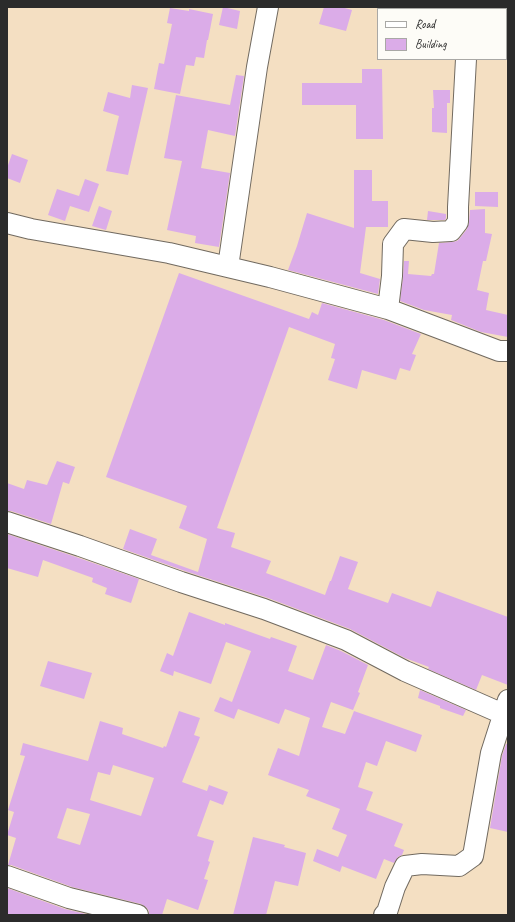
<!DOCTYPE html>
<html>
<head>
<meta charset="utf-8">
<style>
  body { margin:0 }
  #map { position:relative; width:515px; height:922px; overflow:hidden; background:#f4dfc2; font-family:Caveat,sans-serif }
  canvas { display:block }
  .frame { position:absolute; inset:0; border:8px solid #2b2b2b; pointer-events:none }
  .legend { position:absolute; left:377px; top:8px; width:130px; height:52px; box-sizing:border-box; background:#fdfcf7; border:1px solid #a9a8a5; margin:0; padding:5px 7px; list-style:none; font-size:12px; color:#2b2b2b }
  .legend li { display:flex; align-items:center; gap:8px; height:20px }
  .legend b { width:20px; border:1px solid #a9a8a5 }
</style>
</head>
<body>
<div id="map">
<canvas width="515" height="922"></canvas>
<div class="frame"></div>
<ul class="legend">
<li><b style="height:5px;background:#fff"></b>Road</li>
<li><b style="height:11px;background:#dbace8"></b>Building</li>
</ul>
</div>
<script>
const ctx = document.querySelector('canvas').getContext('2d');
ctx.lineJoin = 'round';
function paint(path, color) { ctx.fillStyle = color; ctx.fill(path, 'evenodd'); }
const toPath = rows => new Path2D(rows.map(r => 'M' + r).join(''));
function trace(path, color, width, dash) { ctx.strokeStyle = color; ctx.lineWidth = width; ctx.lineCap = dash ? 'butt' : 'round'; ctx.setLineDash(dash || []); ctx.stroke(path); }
paint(toPath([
  [223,7,240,11,237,29,219,25],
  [324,7,341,7,352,10,346,31,319,24],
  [170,8,189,11,189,9,213,14,208,40,207,40,204,58,196,57,194,66,186,65,180,94,154,89,159,63,164,64,172,24,167,23],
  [362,69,382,69,383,139,356,139,356,105,302,105,302,83,362,83],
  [236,75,244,76,235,136,208,130,201,168,230,173,219,247,195,243,196,236,167,230,182,161,164,158,176,95,230,105],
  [132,85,148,88,128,175,106,171,119,116,103,111,108,92,130,98],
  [433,90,450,90,450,103,447,103,447,133,432,132,432,108,434,108],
  [12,154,28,160,20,183,7,178,7,168],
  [354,170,372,170,372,201,388,201,388,227,366,227,360,273,380,279,378,294,288,270,297,246,307,213,354,228],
  [85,179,99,184,89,212,70,206,65,221,48,215,57,189,79,196],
  [475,192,498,192,498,207,475,206],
  [99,206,112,211,106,230,92,226],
  [485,209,485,233,492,234,486,261,483,261,477,290,489,293,486,310,508,315,508,337,481,332,451,320,452,315,424,310,400,301,403,277,404,261,409,261,408,274,431,276,432,274,434,274,439,243,452,242,457,241,460,238,467,229,469,222,470,210],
  [428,211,446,214,446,218,445,220,427,220],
  [179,273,309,319,312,312,318,315,322,303,384,320,421,334,412,354,416,355,410,371,400,368,396,380,362,370,357,389,328,380,335,359,331,358,335,344,289,327,217,528,235,533,231,547,271,561,266,573,325,595,330,581,331,581,340,556,358,562,348,589,388,603,392,593,431,607,437,591,508,617,508,685,482,675,476,690,428,669,429,667,405,658,350,629,268,598,185,571,123,549,130,529,157,539,151,555,198,572,207,539,179,528,187,506,106,477],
  [57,461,75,467,69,484,63,482,51,524,11,511,7,511,7,483,24,489,27,480,47,485],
  [7,534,76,557,139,579,131,603,105,594,107,588,92,582,93,578,43,560,38,577,7,568],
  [189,612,225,625,225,623,270,639,271,637,297,646,288,671,313,680,326,645,341,651,368,665,358,692,360,693,353,710,331,702,322,727,345,734,354,711,422,735,416,752,386,741,377,766,366,762,358,787,373,792,366,810,403,824,394,846,404,850,402,855,398,857,394,863,384,859,376,879,342,866,340,872,313,861,317,849,338,857,347,835,332,829,340,809,306,796,309,790,268,775,278,748,299,756,310,718,285,709,279,724,238,709,234,719,214,711,220,697,232,702,251,651,226,642,211,684,174,671,173,676,160,671,167,653,173,656],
  [48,661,92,673,84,699,40,686],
  [420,690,466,710,463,716,440,708,440,706,418,698],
  [179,711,200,718,194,735,200,737,182,782,207,791,209,785,228,792,223,805,210,800,197,836,214,841,208,861,210,862,204,879,208,880,198,910,167,899,162,915,149,915,149,911,146,907,141,904,72,887,11,865,8,865,16,838,7,835,14,812,8,810,25,756,20,755,23,743,88,761,100,721,123,728,122,734,163,748,164,746,166,747],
  [113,765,154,778,141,816,90,800,98,772,110,775],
  [67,808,90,814,80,845,57,838],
  [506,744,508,744,508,832,490,828,502,756],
  [253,837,285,845,284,847,306,853,298,886,275,881,266,915,233,915],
  [7,888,65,909,90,915,7,915]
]), '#dbace8');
const minor = toPath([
  [468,9,468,7],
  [7,223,31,229,169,253,270,277,388,309,499,351,508,351],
  [228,267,257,67,268,7],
  [388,309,392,276,393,244,404,229,433,232,451,231,458,222,458,207,466,59],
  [7,522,80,546,181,582,264,609,346,640,405,671,503,714],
  [7,876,69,898,138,915],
  [384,915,387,912,395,887,405,866,422,864,459,866,473,856,491,753,508,700]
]);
trace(minor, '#716a60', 22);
trace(minor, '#fff', 20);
</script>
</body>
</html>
